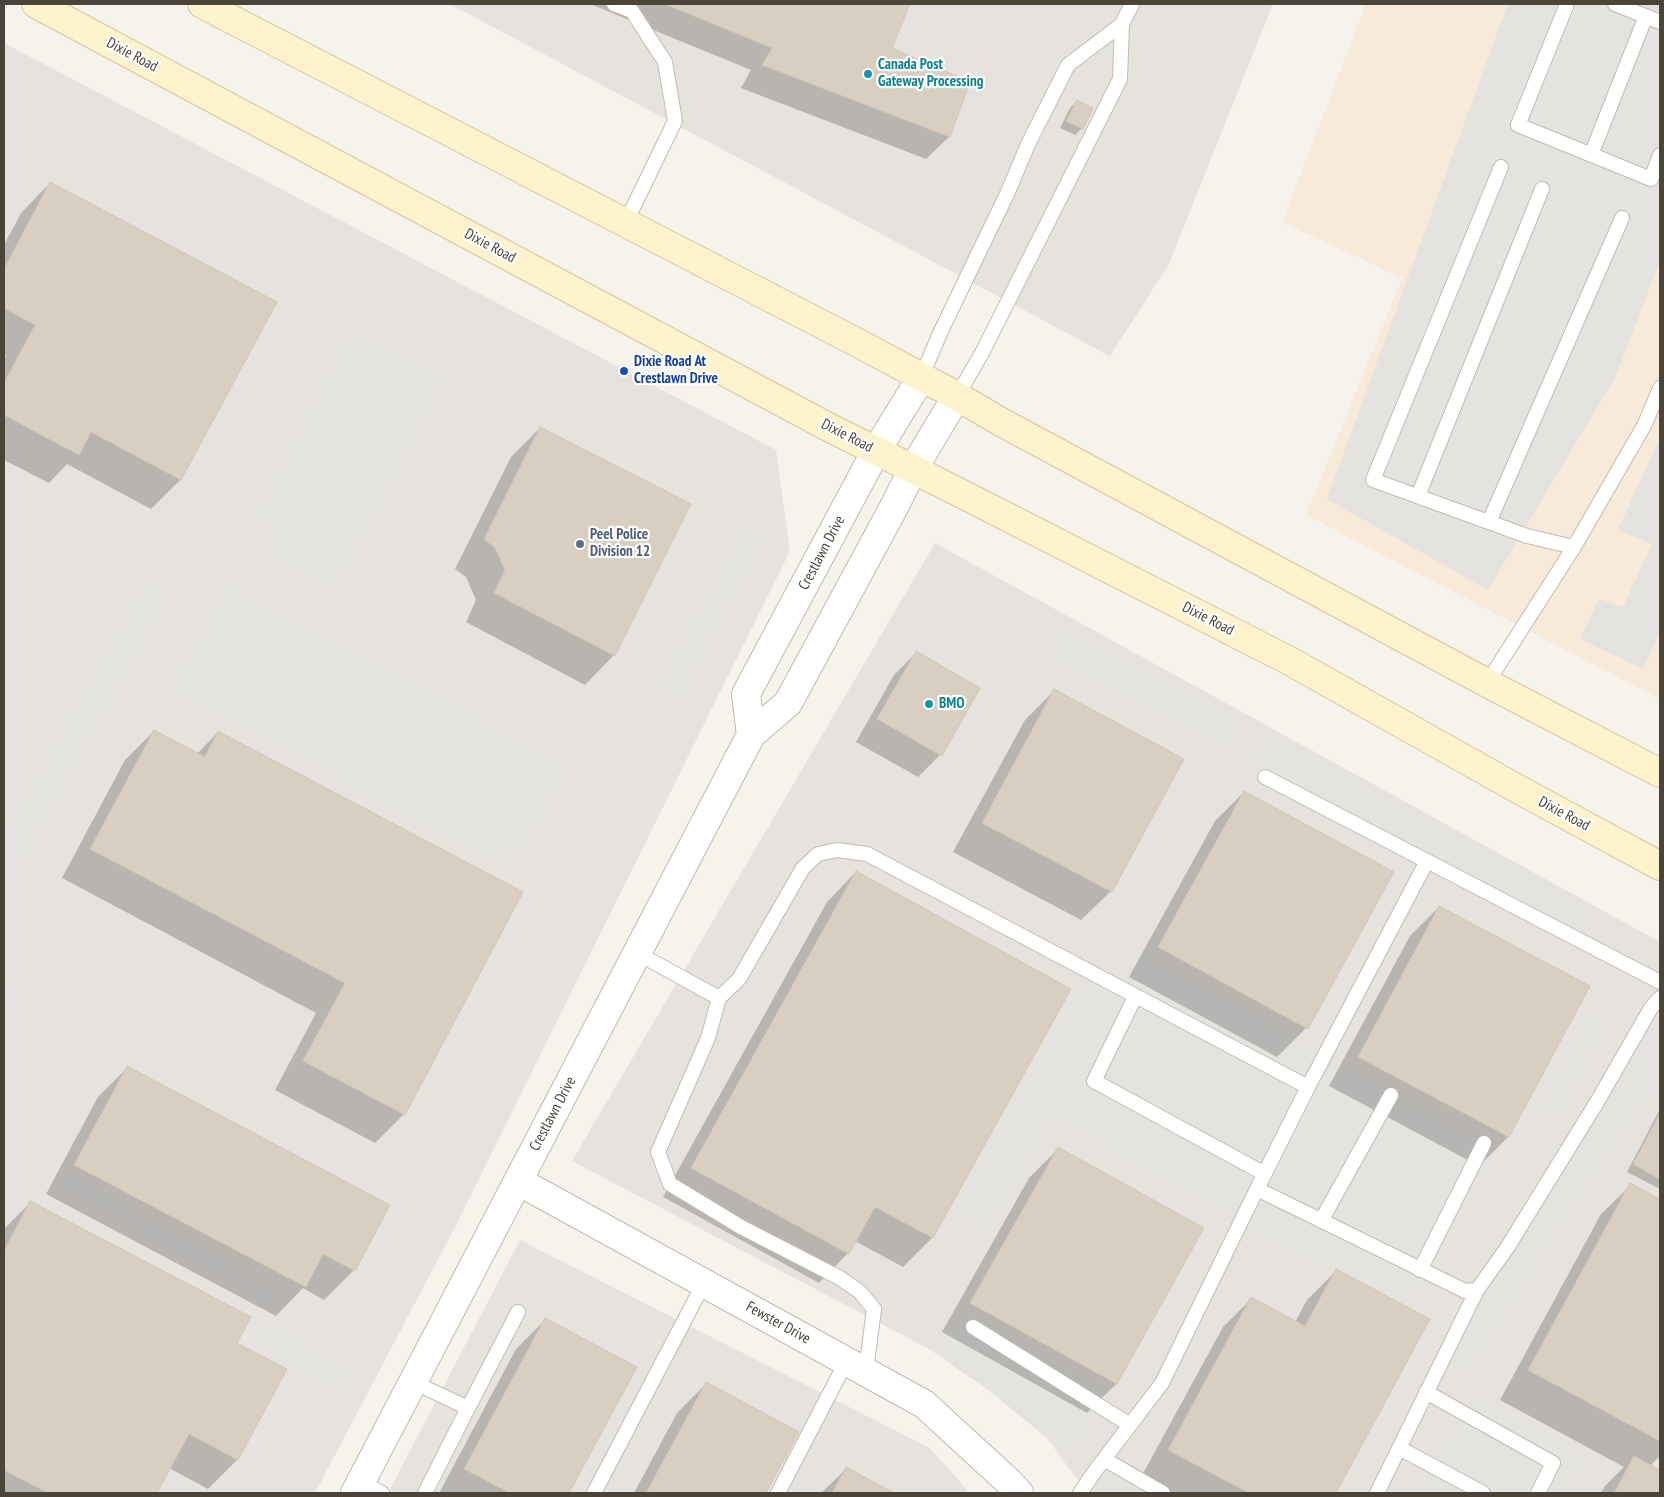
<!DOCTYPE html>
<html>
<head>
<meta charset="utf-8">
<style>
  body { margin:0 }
  #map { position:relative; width:1664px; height:1497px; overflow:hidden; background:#f6f3ec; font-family:"PT Sans Narrow",sans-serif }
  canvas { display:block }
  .frame { position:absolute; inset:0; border:5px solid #4b4439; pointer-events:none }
</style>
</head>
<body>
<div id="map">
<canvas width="1664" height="1497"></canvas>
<div class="frame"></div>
</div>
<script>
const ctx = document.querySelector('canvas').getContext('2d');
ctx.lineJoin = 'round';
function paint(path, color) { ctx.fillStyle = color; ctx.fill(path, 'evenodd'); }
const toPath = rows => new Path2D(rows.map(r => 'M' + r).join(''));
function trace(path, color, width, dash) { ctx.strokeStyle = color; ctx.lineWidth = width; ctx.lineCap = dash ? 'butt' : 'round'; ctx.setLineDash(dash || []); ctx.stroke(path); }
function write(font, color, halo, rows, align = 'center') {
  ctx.font = font + ' "PT Sans Narrow",sans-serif'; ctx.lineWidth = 4.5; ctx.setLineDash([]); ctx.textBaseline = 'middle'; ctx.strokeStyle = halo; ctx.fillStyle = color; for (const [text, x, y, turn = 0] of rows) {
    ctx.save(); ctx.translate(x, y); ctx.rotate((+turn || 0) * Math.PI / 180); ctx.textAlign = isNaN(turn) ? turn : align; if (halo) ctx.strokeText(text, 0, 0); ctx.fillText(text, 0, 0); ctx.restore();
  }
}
paint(toPath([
  [1366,4,1660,4,1660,699,1306,515,1402,278,1282,222]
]), '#f7ead8');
paint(toPath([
  [450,4,1273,4,1169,264,1110,356],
  [4,43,776,450,790,551,454,1229,315,1493,4,1493],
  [935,543,1660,942,1660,1493,1087,1493,1036,1423,929,1349,572,1161],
  [520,1240,930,1448,970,1493,388,1493]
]), '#e6e2dd');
paint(toPath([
  [1508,4,1660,4,1660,261,1615,378,1488,590,1327,499],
  [349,328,446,378,338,588,267,553,278,531,251,517],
  [1660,437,1660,632,1643,669,1580,639,1599,599,1623,607,1652,544,1618,530],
  [743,523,767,536,680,700,655,687],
  [145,575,173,591,6,895,4,894,4,832],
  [225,582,569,766,512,872,168,688],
  [1057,623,1244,723,1229,751,1042,651],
  [1264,730,1595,910,1579,939,1248,760],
  [1137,950,1495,1149,1403,1313,1054,1119,989,1234,952,1214,1087,973,1115,989],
  [4,980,24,988,4,1039],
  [1585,1012,1609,1025,1559,1121,1536,1109],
  [1660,1021,1660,1075,1471,1372,1446,1356],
  [66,1171,285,1295,276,1311,57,1187],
  [963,1308,1112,1392,1070,1457,936,1347],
  [265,1319,359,1375,345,1399,251,1342],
  [1472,1391,1588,1458,1567,1493,1432,1493,1417,1484],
  [1114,1459,1181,1493,1096,1493],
  [178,1473,212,1493,166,1493],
  [427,1474,467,1493,417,1493]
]), '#e5e3e0');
paint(toPath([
  [590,4,908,4,890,48,968,83,949,137,926,159,741,88,751,70],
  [1077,101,1082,128,1075,135,1060,128,1070,108],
  [50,183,275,302,180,480,151,509,67,464,49,483,4,460,4,360,6,355,4,353,4,245,21,213],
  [540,428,689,504,614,655,585,685,466,622,476,600,466,577,455,569,511,457],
  [916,653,979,688,940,755,918,777,856,742,894,675],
  [1054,691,1182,760,1111,891,1081,920,953,852,1025,720],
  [154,731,197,754,218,732,521,892,404,1114,375,1143,275,1090,316,1013,62,878,125,760],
  [1244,792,1392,873,1306,1028,1277,1057,1129,977,1215,821],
  [856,872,1069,989,932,1238,903,1267,855,1241,848,1253,819,1283,663,1197,827,902],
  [1439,907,1588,986,1508,1137,1479,1166,1329,1086,1410,936],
  [127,1068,388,1205,354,1270,324,1300,303,1288,276,1316,46,1194,98,1097],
  [1660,1109,1660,1189,1627,1172],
  [1058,1149,1202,1229,1116,1384,1087,1413,942,1332,1029,1178],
  [1631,1185,1660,1201,1660,1456,1650,1466,1660,1471,1660,1493,1601,1493,1605,1486,1624,1467,1500,1400,1601,1214],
  [31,1202,236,1343,237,1460,208,1489,169,1468,156,1493,4,1493,4,1229],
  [1336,1271,1428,1320,1335,1493,1166,1493,1140,1479,1223,1327,1252,1298,1295,1322,1307,1300],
  [545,1320,635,1367,568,1493,439,1493,516,1349],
  [706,1384,797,1433,764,1493,634,1493,677,1413],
  [846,1469,892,1493,821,1493]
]), '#0003');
const building = toPath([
  [665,4,910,4,892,48,970,82,950,137,762,65,772,48,665,4],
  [1077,100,1093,108,1083,129,1066,121,1077,100],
  [50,182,277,302,181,480,91,432,79,455,4,415,4,383,35,325,4,308,4,269,50,182],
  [540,427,691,504,615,656,494,593,505,570,495,548,484,539,540,427],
  [916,651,980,688,942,756,877,719,916,651],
  [1054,689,1184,759,1112,892,982,823,1054,689],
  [154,730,205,757,218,731,523,892,405,1115,303,1061,345,983,90,849,154,730],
  [1244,791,1394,872,1308,1029,1158,947,1244,791],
  [856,871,1071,989,933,1238,875,1207,849,1254,691,1168,856,871],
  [1439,906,1590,986,1509,1137,1358,1057,1439,906],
  [127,1066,390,1205,355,1271,323,1254,306,1287,74,1165,127,1066],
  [1660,1113,1660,1179,1633,1164,1660,1113],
  [1058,1147,1204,1228,1117,1384,970,1303,1058,1147],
  [1630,1183,1660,1199,1660,1441,1528,1370,1630,1183],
  [30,1201,251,1317,237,1343,287,1369,238,1460,189,1434,157,1493,48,1493,4,1470,4,1251,30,1201],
  [1336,1269,1430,1319,1336,1493,1249,1493,1168,1450,1251,1297,1305,1326,1336,1269],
  [545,1318,637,1367,569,1493,510,1493,464,1469,545,1318],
  [706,1382,799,1432,766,1493,646,1493,706,1382],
  [1634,1456,1660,1470,1660,1493,1614,1493,1634,1456],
  [846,1467,894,1493,832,1493,846,1467]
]);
paint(building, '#d8cfc1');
trace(building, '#d3c7b4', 1);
const lane = toPath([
  [614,4,632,11,665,62,675,121,626,222],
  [1567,4,1518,125,1651,179,1660,155],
  [1615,4,1660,22],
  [1591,155,1646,16],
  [1501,167,1373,480,1527,536,1574,547],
  [921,378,941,331,1007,194,1029,142,1068,65,1122,24],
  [957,396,982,353,1120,79,1122,24,1132,4],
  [1418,496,1542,189],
  [1489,522,1622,218],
  [1487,683,1574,547,1645,424,1660,388],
  [1265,777,1660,982],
  [637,953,719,998,739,979,803,868,818,854,837,850,867,854,1308,1087,1257,1189,1465,1291,1477,1290,1507,1248,1597,1102,1651,1008,1660,998],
  [1135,997,1094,1081,1265,1174],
  [719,998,708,1038,658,1152,670,1184,741,1227,840,1278,860,1292,874,1309,866,1371],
  [1308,1087,1427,861],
  [1321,1221,1391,1095],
  [1420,1270,1484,1143],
  [973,1327,1130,1425],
  [413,1382,468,1408],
  [1426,1392,1553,1463,1538,1493],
  [1399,1448,1483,1493],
  [1104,1459,1163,1493],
  [361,1482,382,1493],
  [425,1493,468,1408,518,1312],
  [594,1493,704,1283],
  [778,1493,847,1360],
  [1080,1493,1095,1471,1162,1383,1257,1189],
  [1377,1493,1477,1290]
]);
const street = toPath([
  [751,735,746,694,876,451,921,378],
  [518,1181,924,1404,1009,1482,1019,1493],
  [355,1493,751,735,788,703,894,507,913,469,957,396]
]);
const secondary = toPath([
  [36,4,832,429,913,469,1288,660,1516,788,1660,866],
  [202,4,860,344,957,396,1001,422,1487,683,1660,773]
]);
trace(lane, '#c2bbae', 16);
trace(street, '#c2bbae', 30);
trace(secondary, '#d6c79b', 30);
trace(lane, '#fff', 14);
trace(street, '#fff', 28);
trace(secondary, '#fff3cd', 28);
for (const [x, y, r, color] of [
  [868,74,5,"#0f9aa8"],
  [624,371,5,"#1a4fb4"],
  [580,544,5,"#5c6f8a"],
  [929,704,5,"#0f9aa8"]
]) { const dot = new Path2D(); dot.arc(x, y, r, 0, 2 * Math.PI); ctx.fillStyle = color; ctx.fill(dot); trace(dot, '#fff', 2); }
write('15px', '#4b4439', '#fff', [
  ["Dixie Road",132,55,28],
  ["Dixie Road",490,246,28],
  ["Dixie Road",847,436,27],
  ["Crestlawn Drive",822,553,-62],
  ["Dixie Road",1208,619,27],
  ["Dixie Road",1564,814,28],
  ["Crestlawn Drive",553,1114,-62],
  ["Fewster Drive",778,1323,29]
]);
write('bold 15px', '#0d838f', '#fff', [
  ["Canada Post",878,65],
  ["Gateway Processing",878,82],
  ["BMO",939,704]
], 'left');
write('bold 15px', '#164399', '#fff', [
  ["Dixie Road At",634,362],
  ["Crestlawn Drive",634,379]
], 'left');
write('bold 15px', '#4e5e75', '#fff', [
  ["Peel Police",590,535],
  ["Division 12",590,552]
], 'left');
</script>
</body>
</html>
